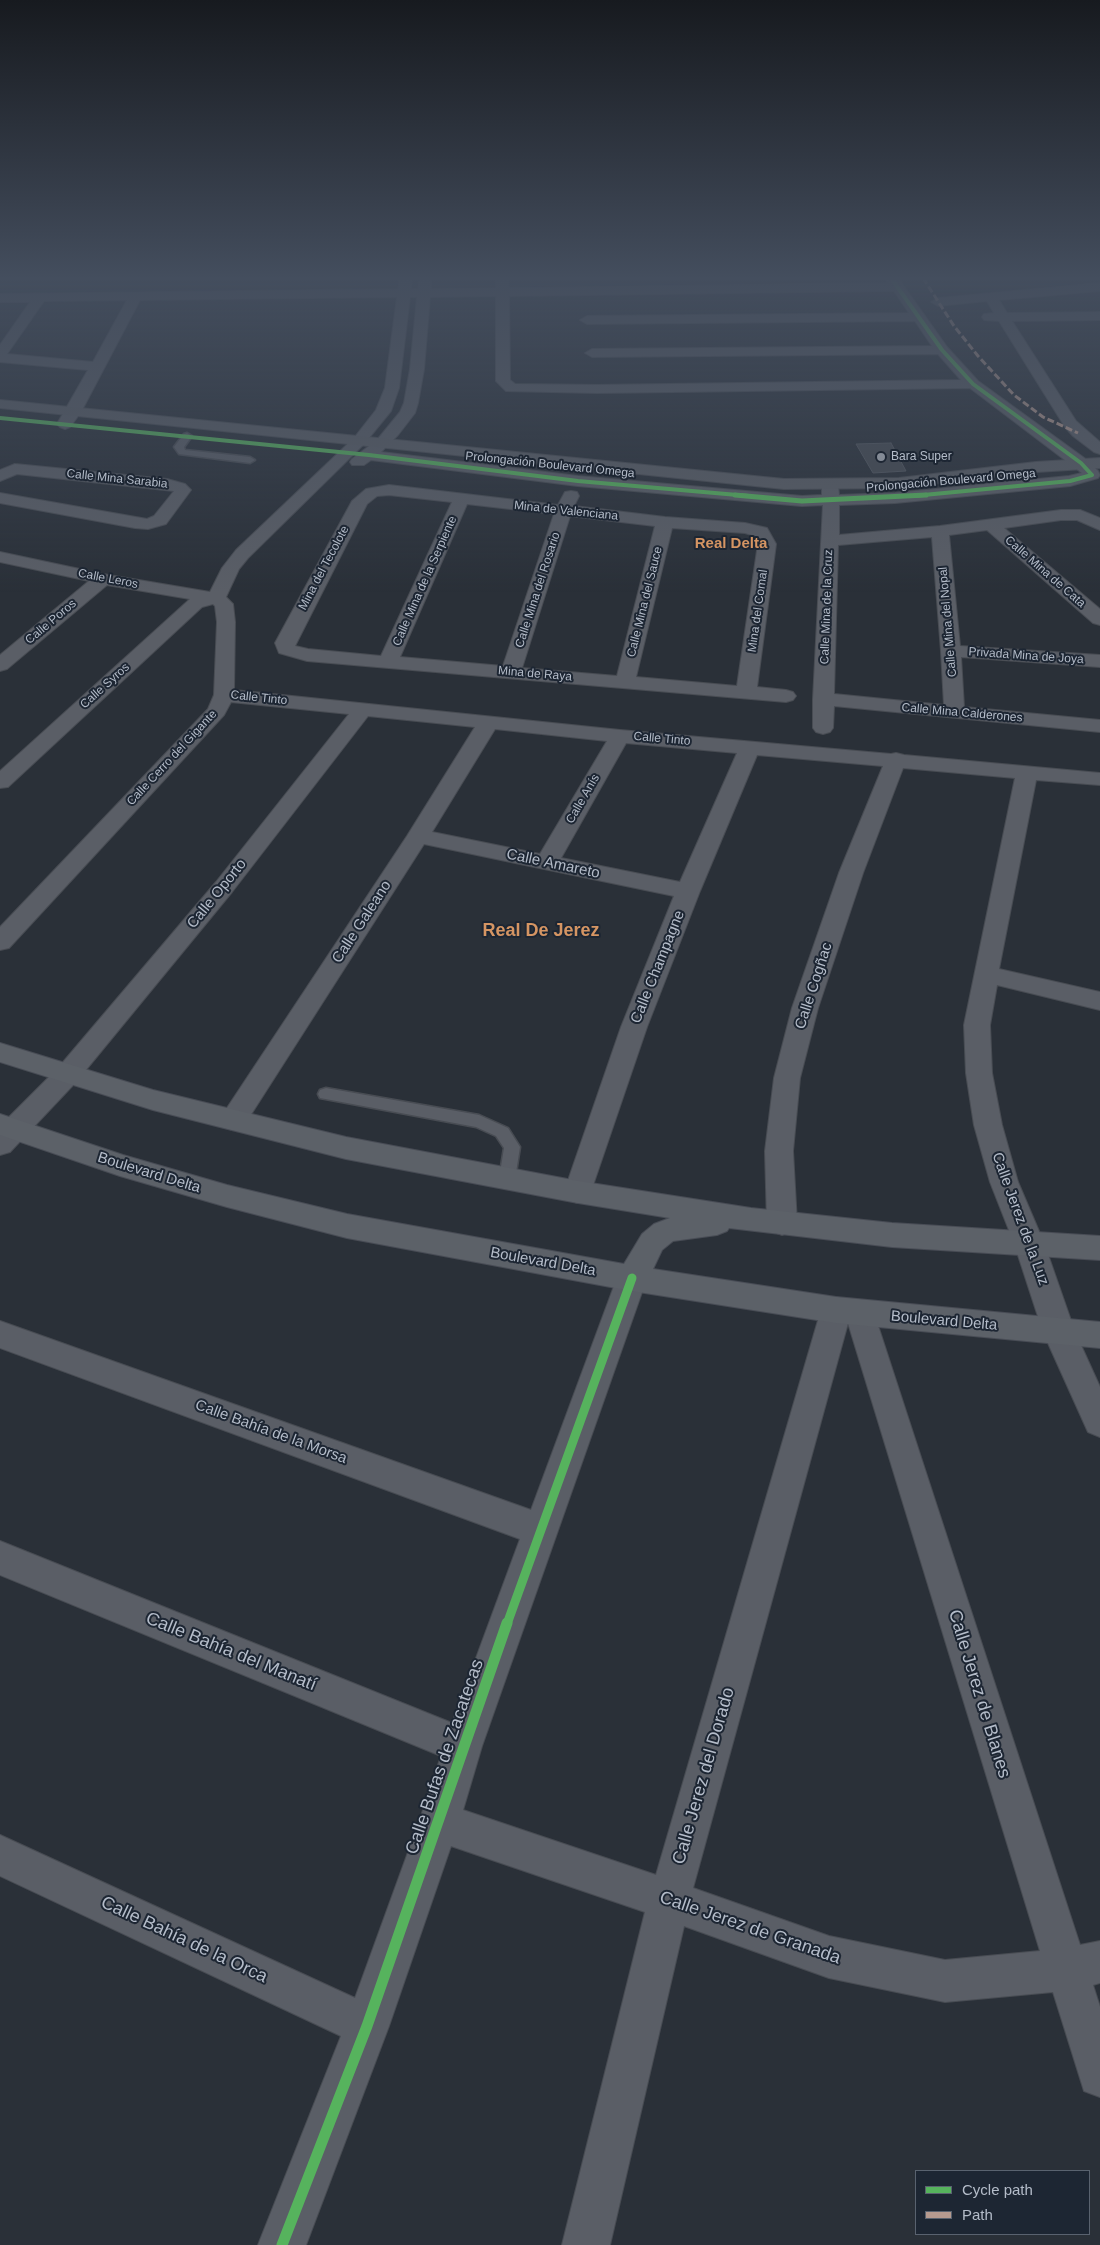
<!DOCTYPE html>
<html>
<head>
<meta charset="utf-8">
<style>
  body { margin:0 }
  #map { position:relative; width:1100px; height:2245px; overflow:hidden; background:#2a3038; font-family:Helvetica,sans-serif }
  canvas { display:block }
  .legend { position:absolute; left:915px; top:2170px; width:175px; height:65px; box-sizing:border-box; background:#1d2633; border:1px solid #59626f; margin:0; padding:6px 9px; list-style:none; font-size:15px; color:#b4bcc9 }
  .legend li { display:flex; align-items:center; gap:10px; height:25px }
  .legend b { width:25px; border:1px solid #59626f }
</style>
</head>
<body>
<div id="map">
<canvas width="1100" height="2245"></canvas>
<ul class="legend">
<li><b style="height:6px;background:#56b35d"></b>Cycle path</li>
<li><b style="height:6px;background:#b69a8f"></b>Path</li>
</ul>
</div>
<script>
const ctx = document.querySelector('canvas').getContext('2d');
ctx.lineJoin = 'round';
function paint(path, color) { ctx.fillStyle = color; ctx.fill(path, 'evenodd'); }
const toPath = rows => new Path2D(rows.map(r => 'M' + r).join(''));
function trace(path, color, width, dash) { ctx.strokeStyle = color; ctx.lineWidth = width; ctx.lineCap = dash ? 'butt' : 'round'; ctx.setLineDash(dash || []); ctx.stroke(path); }
function write(font, color, halo, rows, align = 'center') {
  ctx.font = font + ' Helvetica,sans-serif'; ctx.lineWidth = 4; ctx.setLineDash([]); ctx.textBaseline = 'middle'; ctx.strokeStyle = halo; ctx.fillStyle = color; for (const [text, x, y, turn = 0] of rows) {
    ctx.save(); ctx.translate(x, y); ctx.rotate((+turn || 0) * Math.PI / 180); ctx.textAlign = isNaN(turn) ? turn : align; if (halo) ctx.strokeText(text, 0, 0); ctx.fillText(text, 0, 0); ctx.restore();
  }
}
const building = toPath([
  [891,443,906,471,873,473,856,444,891,443]
]);
paint(building, '#444950');
trace(building, '#52575f', 1);
const lane = toPath([
  [187,433,192,436,184,447,185,450,250,457,255,460,250,463,179,454,174,447,184,434,187,433],
  [326,1088,479,1115,508,1128,520,1147,515,1179,513,1184,507,1186,501,1184,499,1179,504,1148,496,1136,476,1127,320,1098,318,1094,320,1090,326,1088]
]);
const street = toPath([
  [400,278,412,278,411,289,418,289,419,282,424,278,430,279,431,282,431,289,496,288,496,278,508,278,509,288,888,283,885,278,898,278,947,347,978,381,1087,460,1098,471,1100,475,1098,478,1070,486,895,503,839,505,839,535,940,526,1061,510,1080,510,1100,518,1100,530,1077,520,1061,520,1004,528,1100,609,1100,625,1093,623,987,530,949,535,960,646,1100,655,1100,667,961,657,964,707,1100,720,1100,732,834,706,833,728,830,732,823,734,816,732,813,728,813,699,823,505,802,506,578,486,371,460,364,465,352,465,350,462,352,459,377,440,400,412,404,403,410,369,417,297,410,297,399,388,391,411,364,444,248,558,239,569,226,597,233,604,235,622,234,690,620,730,891,754,896,753,904,755,1100,773,1100,785,1036,780,999,969,1100,992,1100,1010,997,985,990,1025,992,1073,1002,1125,1018,1182,1044,1243,1075,1332,1100,1387,1100,1437,1088,1432,1043,1332,1014,1243,990,1182,974,1125,966,1073,964,1025,1015,778,903,768,863,873,818,1008,800,1078,793,1151,797,1223,792,1231,782,1235,772,1231,767,1223,765,1151,774,1078,792,1008,839,873,883,766,757,755,700,891,647,1027,588,1200,578,1203,568,1200,564,1192,621,1027,674,896,424,844,243,1127,233,1130,223,1127,219,1120,407,836,475,727,368,716,232,892,76,1082,10,1152,0,1155,0,1126,58,1068,216,882,349,714,231,702,224,715,9,948,0,950,0,927,208,709,214,695,217,622,215,606,213,604,202,607,8,787,0,788,0,771,190,599,107,585,7,669,0,671,0,655,89,581,0,562,0,552,103,574,210,592,222,568,236,550,354,438,376,410,385,388,397,297,140,300,81,412,70,427,65,429,60,427,57,424,88,370,0,362,0,345,30,302,0,302,0,294,398,289,400,278],
  [894,291,909,313,587,316,580,320,587,324,915,321,932,346,592,349,585,353,592,357,938,354,961,380,597,385,515,384,510,380,509,296,894,291],
  [496,296,496,381,506,391,597,393,970,388,1082,473,1069,476,895,493,839,495,838,485,836,482,830,480,824,482,822,485,822,495,802,496,578,476,381,452,398,435,415,413,418,403,424,369,430,297,496,296],
  [127,300,93,362,7,354,44,301,127,300],
  [932,537,941,651,944,705,834,694,838,545,932,537],
  [495,729,607,741,540,854,432,832,495,729],
  [626,743,737,753,680,882,561,858,626,743],
  [1100,283,1100,291,999,300,1007,313,1100,312,1100,320,1012,321,1076,421,1100,442,1100,454,1094,452,1073,436,1065,427,999,321,984,320,982,317,984,314,994,313,987,301,938,306,931,302,938,298,1100,283],
  [15,464,167,479,185,484,191,490,166,524,148,529,135,528,0,503,0,493,147,519,154,516,174,491,17,474,0,481,0,470,15,464],
  [389,485,558,505,565,492,571,491,577,492,579,496,574,506,665,517,745,523,767,528,776,544,757,687,786,690,793,692,796,696,793,700,786,702,307,661,279,653,275,643,352,501,366,489,389,485],
  [389,495,452,502,381,656,308,649,295,646,367,504,377,496,389,495],
  [467,504,554,514,503,666,400,657,467,504],
  [570,516,655,526,617,676,522,668,570,516],
  [672,528,745,533,755,536,757,539,758,544,737,686,636,677,672,528],
  [632,1265,643,1269,647,1278,482,1746,463,1810,656,1875,821,1310,825,1301,836,1297,847,1301,849,1305,860,1300,871,1304,1080,1945,1100,1941,1100,1983,1093,1985,1100,2007,1100,2097,1084,2091,1053,1992,945,2002,829,1978,684,1926,610,2245,562,2245,645,1912,451,1846,389,2026,306,2245,258,2245,341,2036,0,1876,0,1835,355,1998,419,1822,441,1756,0,1575,0,1541,452,1723,520,1539,0,1348,0,1321,531,1510,617,1278,621,1269,632,1265],
  [848,1323,1040,1951,945,1960,829,1936,693,1888,848,1323]
]);
const secondary = toPath([
  [0,400,784,479,899,478,1036,462,1100,458,1100,468,1036,472,899,488,784,489,0,408,0,400]
]);
const primary = toPath([
  [0,1043,153,1090,346,1137,578,1181,751,1208,892,1223,1100,1236,1100,1260,892,1247,729,1228,727,1231,717,1235,673,1241,662,1250,653,1269,836,1297,1100,1322,1100,1348,836,1323,632,1291,347,1238,227,1207,120,1176,0,1135,0,1114,123,1155,227,1185,347,1214,624,1264,642,1234,654,1224,670,1218,578,1203,346,1159,153,1110,0,1062,0,1043]
]);
trace(lane, '#484c53', 3);
trace(street, '#484c53', 2);
trace(secondary, '#484c53', 2);
trace(primary, '#484c55', 2);
paint(lane, '#5a5e66');
paint(street, '#5a5e66');
paint(secondary, '#595d64');
paint(primary, '#5c6168');
trace(toPath([
  [923,278,954,326,978,356,1014,395,1043,417,1078,433]
]), '#b69a8f', 3, [7, 3]);
trace(toPath([
  [891,278,942,350,973,384,1081,463,1092,475,1070,481,913,496],
  [0,418,369,455,578,481,749,496]
]), '#56b35d', 4);
trace(toPath([
  [735,495,802,501,926,495]
]), '#56b35d', 5);
trace(toPath([
  [507,1624,632,1278]
]), '#56b35d', 9);
trace(toPath([
  [282,2245,367,2026,507,1623]
]), '#56b35d', 11);
const sky = ctx.createLinearGradient(0, 0, 0, 593);
sky.addColorStop(0, '#171a1f');
sky.addColorStop(0.47, '#444e5e');
sky.addColorStop(1, '#444e5e00');
ctx.fillStyle = sky;
ctx.fillRect(0, 0, 1100, 593);
for (const [x, y, r, color] of [
  [881,457,5,"#848b96"]
]) { const dot = new Path2D(); dot.arc(x, y, r, 0, 2 * Math.PI); ctx.fillStyle = color; ctx.fill(dot); trace(dot, '#1d2633', 2); }
write('12px', '#b4bcc9', '#1d2633', [
  ["Bara Super",891,457]
], 'left');
write('12px', '#b4bcc9', '#1d2633', [
  ["Prolongación Boulevard Omega",550,465,6],
  ["Calle Mina Sarabia",117,479,6],
  ["Prolongación Boulevard Omega",951,481,-5],
  ["Mina de Valenciana",566,511,6],
  ["Mina del Tecolote",324,568,-62],
  ["Calle Mina de Cata",1045,572,41],
  ["Calle Leros",108,579,11],
  ["Calle Mina de la Serpiente",425,581,-66],
  ["Calle Mina del Rosario",538,590,-72],
  ["Calle Mina del Sauce",645,602,-76],
  ["Calle Mina de la Cruz",827,607,-88],
  ["Mina del Comal",758,611,-82],
  ["Calle Poros",51,622,-40],
  ["Calle Mina del Nopal",948,622,-95],
  ["Privada Mina de Joya",1026,656,4],
  ["Mina de Raya",535,674,5],
  ["Calle Syros",105,686,-42],
  ["Calle Tinto",259,698,6],
  ["Calle Mina Calderones",962,713,5],
  ["Calle Tinto",662,739,5],
  ["Calle Cerro del Gigante",172,758,-47],
  ["Calle Anís",583,799,-60]
]);
write('bold 15px', '#d59563', '#1d2633', [
  ["Real Delta",731,544]
]);
write('15px', '#b4bcc9', '#1d2633', [
  ["Calle Amareto",553,864,12],
  ["Calle Oporto",217,894,-51],
  ["Calle Galeano",362,922,-57],
  ["Calle Champagne",658,967,-68],
  ["Calle Cogñac",814,986,-72],
  ["Boulevard Delta",149,1173,17],
  ["Calle Jerez de la Luz",1020,1219,70],
  ["Boulevard Delta",543,1262,10],
  ["Boulevard Delta",944,1321,5],
  ["Calle Bahía de la Morsa",271,1432,20]
]);
write('bold 18px', '#d59563', '#1d2633', [
  ["Real De Jerez",541,931]
]);
write('18px', '#b4bcc9', '#1d2633', [
  ["Calle Bahía del Manatí",231,1652,22],
  ["Calle Jerez de Blanes",979,1694,73],
  ["Calle Bufas de Zacatecas",445,1757,-71],
  ["Calle Jerez del Dorado",704,1776,-74],
  ["Calle Jerez de Granada",750,1928,19],
  ["Calle Bahía de la Orca",184,1940,25]
]);
</script>
</body>
</html>
